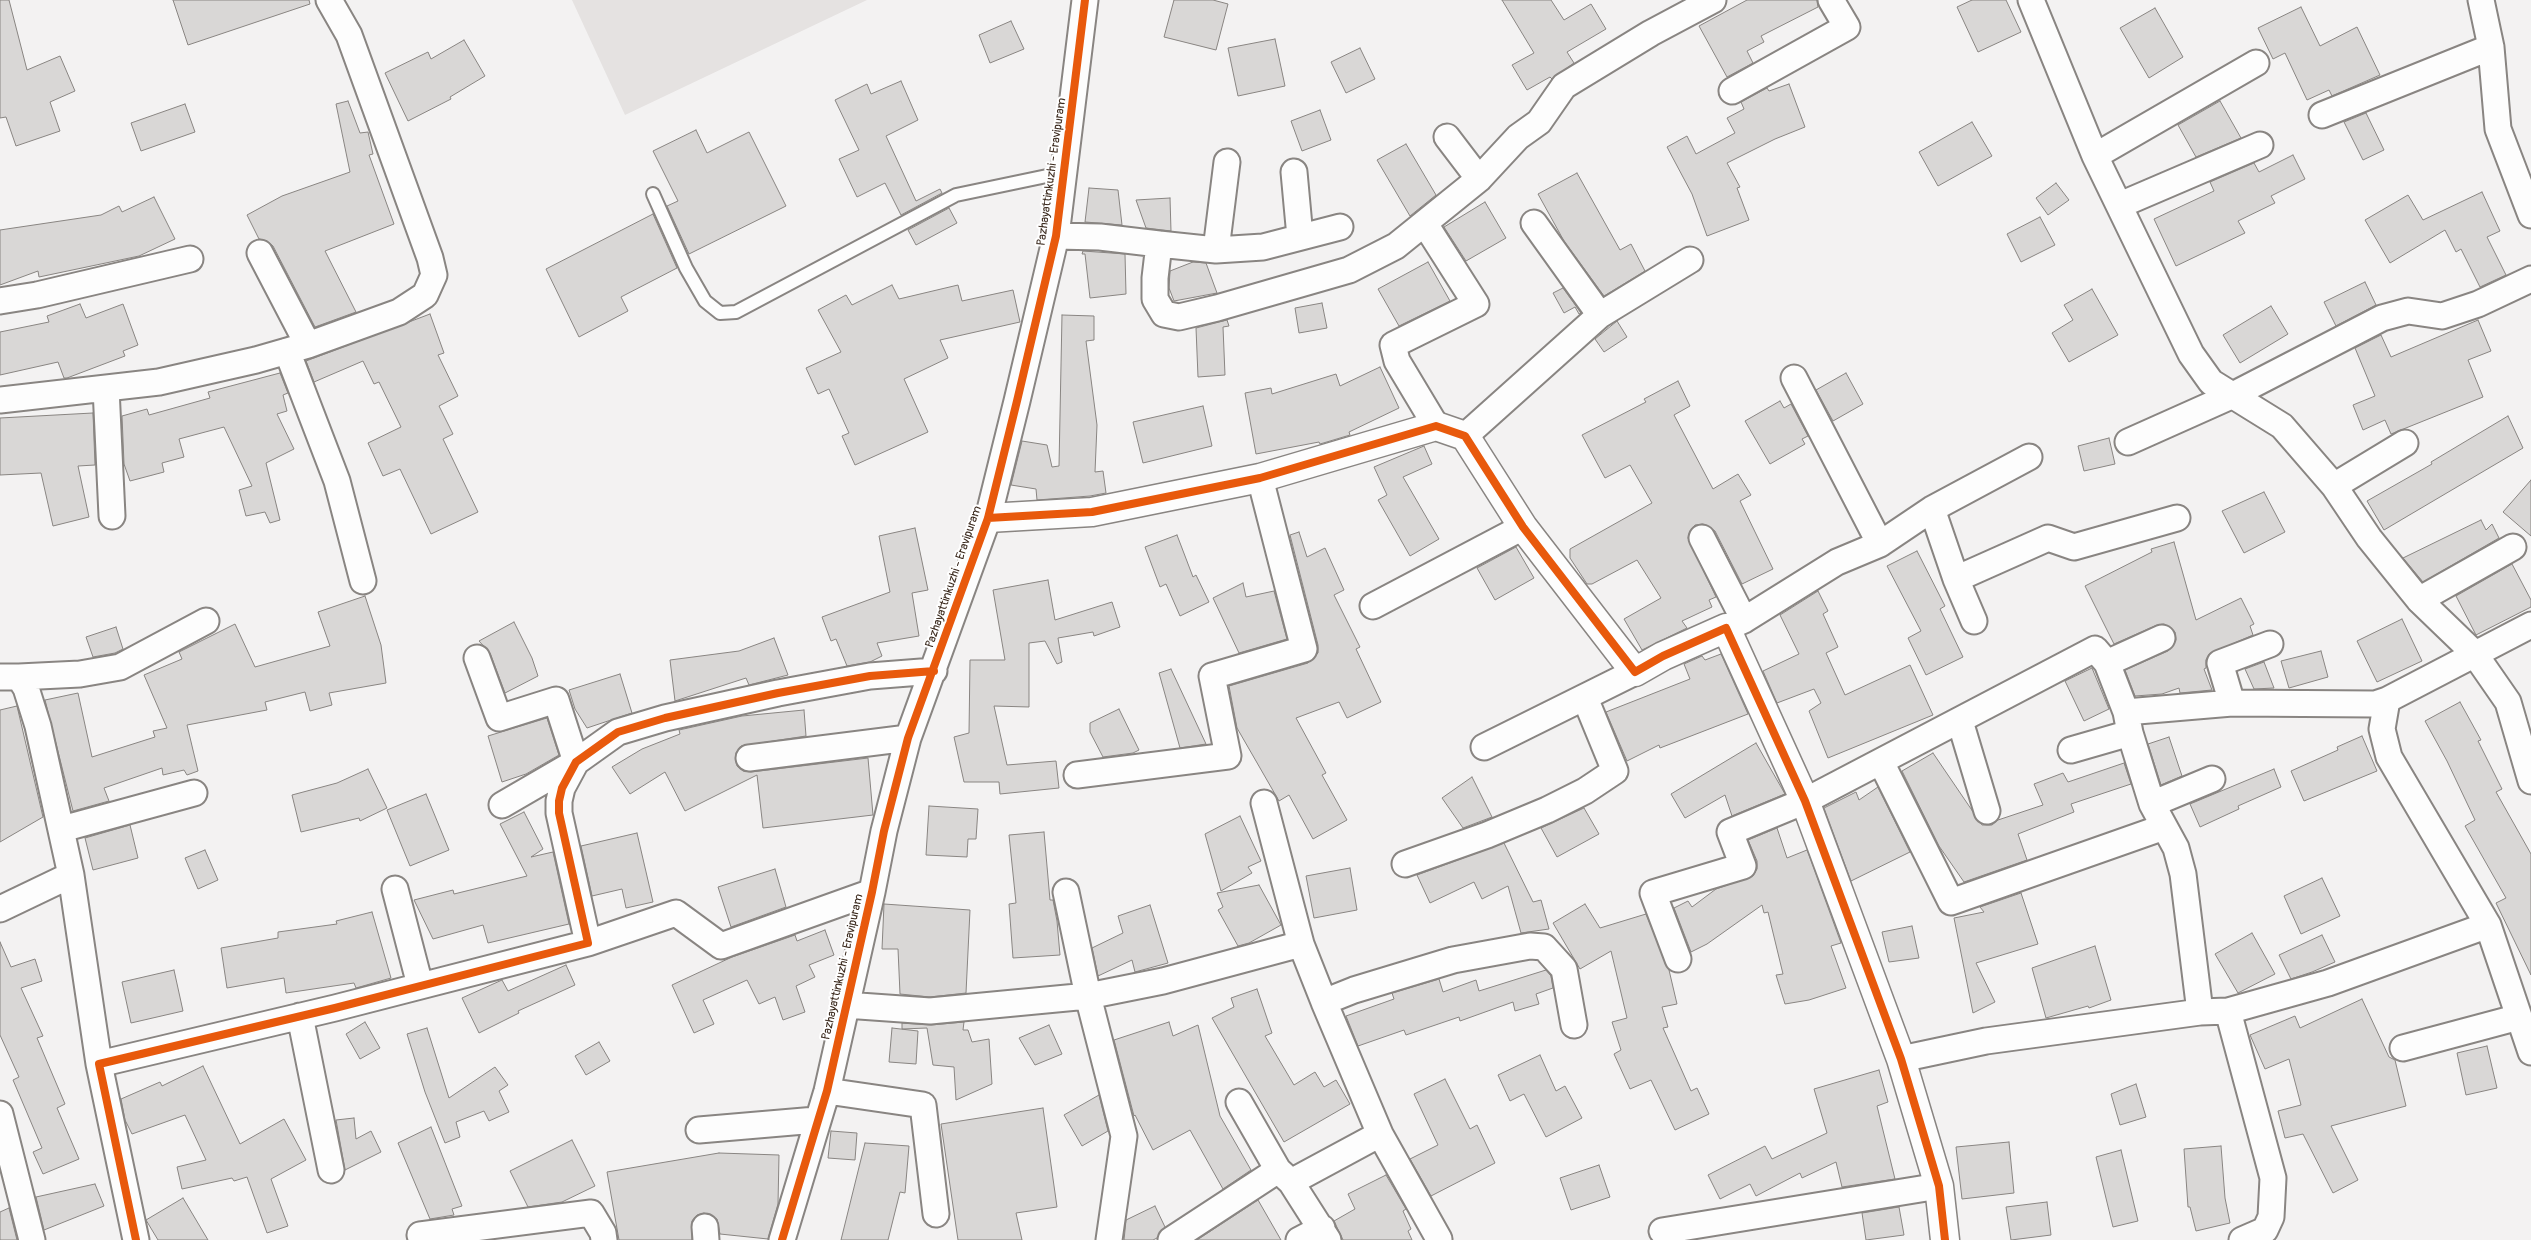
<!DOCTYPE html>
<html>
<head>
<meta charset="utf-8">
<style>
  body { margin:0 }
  canvas { display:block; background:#f3f2f2 }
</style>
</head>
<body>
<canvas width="2531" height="1240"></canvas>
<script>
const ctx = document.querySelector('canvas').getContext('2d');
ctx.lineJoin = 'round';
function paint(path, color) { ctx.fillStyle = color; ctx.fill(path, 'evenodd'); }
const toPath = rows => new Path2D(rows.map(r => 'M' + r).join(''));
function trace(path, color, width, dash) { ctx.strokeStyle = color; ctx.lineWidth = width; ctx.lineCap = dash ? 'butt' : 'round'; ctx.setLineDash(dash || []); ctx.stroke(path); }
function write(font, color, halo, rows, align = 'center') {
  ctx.font = font + ' Pangolin,sans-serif'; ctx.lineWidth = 4; ctx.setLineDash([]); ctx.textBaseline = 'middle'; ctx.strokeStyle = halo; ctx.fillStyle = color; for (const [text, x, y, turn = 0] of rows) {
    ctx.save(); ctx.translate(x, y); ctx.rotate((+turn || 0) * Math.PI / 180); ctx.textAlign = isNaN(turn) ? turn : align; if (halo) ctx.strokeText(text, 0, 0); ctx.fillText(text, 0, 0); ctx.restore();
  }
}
paint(toPath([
  [572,0,867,0,625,115]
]), '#e5e2e1');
const building = toPath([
  [0,0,9,0,27,70,60,56,75,91,50,102,60,131,16,146,6,117,0,118,0,0],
  [173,0,309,0,310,4,188,45,173,0],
  [1174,0,1213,0,1228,4,1216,50,1164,37,1174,0],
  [1502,0,1551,0,1564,20,1591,4,1606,29,1567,52,1574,63,1552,79,1550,77,1527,90,1512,65,1534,53,1502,0],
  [1747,0,1817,0,1818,7,1761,36,1764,42,1747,51,1753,63,1727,77,1699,26,1747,0],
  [1972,0,2006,0,2021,32,1978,52,1957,7,1972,0],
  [2301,7,2320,46,2357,27,2380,75,2332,96,2329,90,2307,100,2285,53,2273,59,2258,28,2301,7],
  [2155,8,2183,57,2149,78,2120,28,2155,8],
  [1011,21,1024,49,990,63,979,35,1011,21],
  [1275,39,1285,86,1238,96,1228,48,1275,39],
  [464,40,485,76,450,97,451,99,408,121,385,73,428,52,431,59,464,40],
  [1360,48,1375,79,1346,93,1331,62,1360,48],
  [901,81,918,120,886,136,916,201,940,189,942,193,901,215,885,183,857,197,839,159,859,150,835,100,867,84,871,94,901,81],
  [1789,84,1805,127,1775,139,1727,163,1740,187,1737,188,1749,220,1707,236,1692,194,1667,147,1687,136,1696,154,1735,133,1727,118,1744,109,1741,102,1767,88,1769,91,1789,84],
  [348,101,360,133,368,132,373,154,369,155,394,224,325,251,356,312,315,327,273,246,267,241,259,239,247,215,282,196,350,172,336,104,348,101],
  [2220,101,2241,138,2196,157,2178,125,2220,101],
  [185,104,195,132,141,151,131,123,185,104],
  [1320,110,1331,140,1302,151,1291,121,1320,110],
  [2366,113,2384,150,2363,160,2344,122,2366,113],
  [1972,122,1992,156,1938,186,1919,152,1972,122],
  [696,130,707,153,749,132,786,206,689,254,667,206,678,201,653,151,696,130],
  [1406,144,1436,195,1410,216,1377,160,1406,144],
  [2293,155,2305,179,2271,196,2275,203,2238,221,2245,233,2176,266,2154,219,2214,191,2210,182,2254,163,2259,172,2293,155],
  [1577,173,1620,250,1631,244,1645,271,1604,296,1564,241,1538,194,1577,173],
  [2056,183,2069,200,2048,215,2036,198,2056,183],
  [1089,188,1118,190,1122,225,1085,222,1089,188],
  [2482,192,2500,231,2487,237,2506,275,2480,287,2461,249,2456,252,2445,230,2390,263,2365,220,2408,195,2423,220,2482,192],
  [154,197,175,239,139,256,39,277,38,271,0,285,0,230,101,215,119,206,122,212,154,197],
  [1170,198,1171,231,1146,228,1136,200,1170,198],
  [1485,202,1506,238,1466,261,1444,227,1485,202],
  [949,208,957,223,916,245,908,230,949,208],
  [653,214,677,268,621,297,628,311,579,337,546,269,653,214],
  [2040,217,2055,245,2021,262,2007,234,2040,217],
  [1083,251,1125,254,1126,294,1090,298,1085,254,1082,254,1083,251],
  [1193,262,1206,263,1217,293,1174,301,1169,288,1170,271,1193,262],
  [1428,262,1450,301,1399,326,1378,289,1428,262],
  [2365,282,2376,305,2336,326,2324,302,2365,282],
  [892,285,899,299,958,285,962,301,1013,290,1020,322,940,340,948,358,904,379,928,432,855,465,842,436,849,433,829,389,818,394,806,368,841,352,818,310,846,295,852,305,892,285],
  [1563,288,1581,313,1579,314,1575,307,1564,313,1553,293,1563,288],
  [2092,289,2118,335,2069,362,2052,333,2073,320,2064,305,2092,289],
  [1322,303,1327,328,1299,333,1295,308,1322,303],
  [80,304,86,318,123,304,138,345,123,351,125,356,67,378,64,378,58,362,0,375,0,332,49,322,47,316,80,304],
  [2271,306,2288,334,2240,363,2223,335,2271,306],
  [430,314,444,353,438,355,458,396,439,406,453,434,443,439,478,512,431,534,400,469,383,476,368,443,401,427,379,382,374,384,363,361,314,382,306,361,430,314],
  [1062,315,1094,316,1094,340,1086,341,1097,425,1095,472,1103,471,1106,493,1090,496,1037,500,1036,489,1011,485,1022,441,1047,445,1052,467,1059,466,1062,315],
  [1227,320,1229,326,1223,327,1225,375,1198,377,1196,328,1227,320],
  [2478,320,2491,351,2468,360,2483,397,2391,434,2385,420,2363,430,2353,405,2375,396,2355,348,2381,335,2391,357,2478,320],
  [1617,321,1627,337,1604,352,1595,339,1617,321],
  [1380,367,1399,408,1349,432,1350,435,1320,444,1319,442,1256,454,1245,393,1271,388,1272,394,1336,374,1340,386,1380,367],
  [280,373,288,393,283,395,287,411,277,414,294,449,266,463,280,520,270,523,265,512,246,516,239,490,252,486,224,427,179,439,184,457,162,463,164,472,130,481,124,464,122,416,147,409,149,415,210,398,208,392,280,373],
  [1846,373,1863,404,1833,421,1816,390,1846,373],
  [1678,381,1690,406,1674,415,1713,489,1738,474,1751,495,1740,501,1773,569,1742,584,1715,531,1703,524,1695,525,1690,531,1688,538,1716,597,1709,600,1712,607,1682,621,1687,628,1642,650,1624,619,1661,598,1637,560,1592,584,1587,584,1570,558,1570,549,1652,503,1630,465,1605,478,1582,435,1646,402,1644,399,1678,381],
  [1780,401,1784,408,1791,404,1808,436,1802,439,1805,444,1770,464,1745,421,1780,401],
  [1203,406,1212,446,1143,463,1133,422,1203,406],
  [93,413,95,465,78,466,89,517,53,526,41,473,0,475,0,418,93,413],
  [2508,416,2523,448,2384,530,2367,501,2432,464,2431,462,2508,416],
  [2109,438,2115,464,2084,471,2078,446,2109,438],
  [1424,446,1432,464,1403,477,1439,539,1410,556,1378,500,1387,495,1374,467,1424,446],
  [2531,480,2531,536,2503,512,2531,480],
  [2264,492,2285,532,2244,553,2222,511,2264,492],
  [2481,520,2486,530,2492,524,2499,538,2423,582,2403,558,2481,520],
  [915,528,928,590,912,593,919,636,877,643,882,656,870,662,847,666,836,639,831,641,822,617,890,592,879,536,915,528],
  [1299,532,1307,557,1325,548,1344,590,1334,595,1360,647,1356,649,1381,702,1347,718,1339,702,1296,718,1326,773,1322,775,1347,820,1313,839,1289,795,1279,801,1237,728,1229,686,1308,663,1318,653,1318,645,1290,535,1299,532],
  [1177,535,1193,577,1196,575,1209,602,1180,616,1166,584,1160,587,1145,547,1177,535],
  [2174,542,2196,620,2241,598,2254,624,2250,626,2253,635,2209,654,2206,660,2206,668,2204,669,2212,690,2180,693,2179,688,2162,694,2135,696,2125,670,2168,651,2176,640,2175,632,2164,624,2157,625,2114,644,2085,586,2152,552,2151,549,2174,542],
  [1516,547,1534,578,1495,600,1477,568,1516,547],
  [1917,551,1945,606,1940,609,1963,657,1926,675,1908,638,1921,631,1887,566,1917,551],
  [2512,564,2531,600,2531,607,2476,635,2456,596,2512,564],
  [1048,580,1055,620,1112,602,1120,627,1094,636,1093,632,1058,638,1062,662,1057,664,1045,641,1029,643,1029,707,994,706,1007,765,1056,761,1059,788,1000,794,999,782,964,782,954,737,969,733,970,660,1005,660,993,590,1048,580],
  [1243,583,1246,597,1274,591,1287,639,1239,653,1213,598,1243,583],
  [1818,591,1828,611,1823,614,1838,647,1826,653,1845,695,1910,665,1933,715,1828,758,1809,711,1821,703,1814,689,1777,703,1763,671,1799,654,1780,615,1818,591],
  [365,596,381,645,386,683,329,693,332,705,310,711,305,692,265,702,267,710,187,725,198,771,187,775,184,770,163,775,162,768,104,788,109,801,73,811,45,700,78,693,92,757,155,737,153,731,167,728,144,675,182,659,179,652,235,624,255,667,330,646,318,612,365,596],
  [2402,619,2422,661,2377,682,2357,641,2402,619],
  [514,622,532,658,538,676,505,693,490,653,479,641,514,622],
  [116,627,123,649,115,653,93,657,86,637,116,627],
  [774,638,788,675,749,685,746,678,675,701,670,660,739,651,774,638],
  [2321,651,2328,677,2289,688,2281,661,2321,651],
  [1721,654,1748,714,1660,748,1659,745,1627,761,1606,712,1690,679,1684,664,1702,656,1705,660,1721,654],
  [2264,662,2274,688,2254,689,2245,669,2264,662],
  [2092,668,2109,709,2084,721,2065,681,2092,668],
  [1171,669,1206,744,1180,748,1159,673,1171,669],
  [620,674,632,713,587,728,575,709,569,690,620,674],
  [2460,702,2481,740,2478,741,2502,789,2496,792,2531,854,2531,975,2496,903,2506,898,2465,826,2475,820,2447,761,2425,721,2460,702],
  [17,706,43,817,0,842,0,710,17,706],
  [1119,709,1139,750,1133,753,1103,757,1090,732,1090,723,1119,709],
  [804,710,806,736,741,746,736,753,737,766,743,771,751,772,868,758,873,815,763,828,757,775,685,811,665,772,630,794,612,767,642,749,680,734,679,730,742,716,804,710],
  [547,718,559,755,526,774,502,782,488,736,547,718],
  [2362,736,2377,771,2304,801,2291,771,2338,750,2337,747,2362,736],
  [2169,737,2182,776,2161,785,2148,744,2169,737],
  [1756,743,1785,794,1732,816,1725,795,1685,818,1671,794,1756,743],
  [1933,753,1982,825,1992,825,1998,820,2043,805,2034,784,2063,773,2068,782,2124,763,2131,784,2071,804,2074,812,2018,834,2027,860,1964,882,1939,846,1902,771,1933,753],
  [368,769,387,808,360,821,359,818,301,832,292,795,337,783,368,769],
  [2274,769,2281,787,2238,806,2239,809,2200,827,2190,804,2274,769],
  [1472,777,1492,817,1463,828,1442,798,1472,777],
  [1878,787,1910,852,1851,881,1824,808,1856,792,1859,800,1878,787],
  [426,794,449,850,410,866,387,810,426,794],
  [929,806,978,809,976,839,968,839,967,857,926,855,929,806],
  [1584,808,1599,834,1557,857,1541,828,1584,808],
  [524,812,543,849,531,857,553,852,569,924,488,943,483,925,433,939,414,900,453,890,454,894,527,876,500,824,524,812],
  [1240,816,1261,861,1248,867,1252,873,1221,891,1205,834,1240,816],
  [130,825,138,858,93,870,85,838,130,825],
  [1777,828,1787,858,1807,850,1841,943,1831,946,1846,988,1809,1000,1785,1004,1776,975,1783,974,1768,912,1764,913,1762,905,1707,944,1691,952,1674,908,1688,901,1692,907,1716,889,1753,876,1757,869,1757,861,1748,840,1777,828],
  [1044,832,1050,900,1053,900,1057,921,1060,955,1013,958,1009,904,1016,903,1009,835,1044,832],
  [637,833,653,902,626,908,622,889,592,896,581,846,637,833],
  [1504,843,1533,902,1541,900,1549,929,1521,933,1508,886,1482,899,1474,882,1430,903,1417,875,1504,843],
  [205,850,218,880,198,889,185,858,205,850],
  [1350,868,1357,910,1314,918,1306,876,1350,868],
  [775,869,786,907,731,927,718,887,775,869],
  [2322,878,2340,916,2301,934,2284,896,2322,878],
  [1259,885,1281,925,1249,943,1238,946,1218,910,1223,907,1217,893,1259,885],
  [2021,893,2038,944,1976,963,1995,1002,1973,1013,1954,918,1984,912,1980,907,2021,893],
  [884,904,970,910,966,993,930,997,900,994,898,949,882,949,884,904],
  [1585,904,1600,928,1646,914,1669,970,1677,1004,1662,1007,1668,1027,1663,1028,1691,1091,1697,1088,1709,1114,1675,1130,1651,1080,1630,1089,1614,1054,1621,1050,1612,1022,1627,1018,1611,951,1580,969,1553,923,1585,904],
  [1150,905,1168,963,1135,972,1132,960,1098,976,1092,948,1123,933,1118,916,1150,905],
  [372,912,391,978,356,988,354,983,286,993,284,978,227,988,221,948,278,938,278,932,337,924,336,921,372,912],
  [1912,926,1919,958,1889,962,1882,932,1912,926],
  [825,930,834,955,809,965,815,977,796,986,805,1012,783,1020,775,997,759,1004,747,980,703,1000,714,1024,694,1033,672,985,732,957,795,935,797,941,825,930],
  [2252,933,2275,974,2238,993,2215,954,2252,933],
  [2322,935,2335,962,2312,972,2291,979,2279,955,2322,935],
  [0,942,11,967,35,959,42,981,21,988,43,1036,37,1038,65,1104,57,1108,79,1159,43,1174,33,1152,42,1148,13,1080,19,1077,0,1035,0,942],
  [2095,946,2111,1000,2089,1008,2088,1006,2046,1018,2032,968,2095,946],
  [566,965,575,985,518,1011,519,1013,479,1033,462,998,502,980,508,991,566,965],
  [174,970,183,1011,131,1023,122,982,174,970],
  [1546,970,1551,976,1553,988,1536,994,1539,1004,1515,1011,1513,1002,1460,1021,1459,1017,1406,1035,1404,1030,1358,1046,1346,1016,1394,999,1392,993,1439,979,1443,992,1476,980,1479,991,1546,970],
  [1257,989,1272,1033,1265,1036,1294,1085,1315,1072,1324,1087,1336,1080,1350,1104,1284,1142,1212,1018,1234,1007,1231,998,1257,989],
  [2362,999,2389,1057,2395,1060,2406,1106,2331,1126,2358,1180,2333,1193,2303,1134,2285,1138,2278,1111,2301,1105,2289,1059,2265,1069,2250,1035,2295,1016,2300,1028,2362,999],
  [365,1022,380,1048,360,1059,346,1034,365,1022],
  [964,1022,963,1030,968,1030,972,1042,989,1039,992,1084,956,1100,954,1067,933,1065,927,1028,902,1029,902,1023,931,1025,964,1022],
  [1169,1022,1173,1036,1198,1025,1220,1116,1251,1170,1223,1189,1190,1130,1153,1150,1135,1115,1134,1116,1114,1040,1169,1022],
  [1049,1025,1062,1054,1035,1065,1019,1038,1049,1025],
  [427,1028,449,1098,495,1067,508,1085,499,1091,509,1112,489,1121,484,1111,456,1122,460,1137,445,1143,425,1092,407,1034,427,1028],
  [892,1028,918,1031,916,1064,889,1062,892,1028],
  [599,1042,610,1061,586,1075,575,1056,599,1042],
  [2487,1046,2497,1088,2466,1095,2457,1053,2487,1046],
  [1540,1055,1556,1091,1565,1086,1582,1118,1546,1137,1524,1094,1510,1101,1498,1075,1540,1055],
  [203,1066,240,1144,284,1119,306,1160,271,1179,288,1226,267,1233,247,1177,234,1181,232,1178,182,1189,177,1167,206,1160,185,1115,132,1134,125,1120,121,1099,160,1082,162,1086,203,1066],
  [1879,1070,1888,1102,1877,1106,1895,1179,1842,1187,1836,1162,1802,1178,1800,1173,1756,1196,1750,1184,1720,1199,1708,1175,1765,1146,1772,1159,1827,1133,1814,1089,1879,1070],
  [1445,1079,1470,1129,1477,1125,1495,1163,1431,1196,1410,1159,1438,1145,1414,1094,1445,1079],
  [2136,1084,2146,1117,2120,1125,2111,1094,2136,1084],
  [1099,1095,1108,1131,1082,1146,1064,1115,1099,1095],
  [1043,1108,1057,1207,1016,1213,1022,1240,958,1240,941,1124,1043,1108],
  [354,1118,356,1139,371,1131,381,1152,345,1170,336,1120,354,1118],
  [431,1127,462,1206,452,1209,454,1215,430,1219,398,1143,431,1127],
  [831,1131,857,1133,855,1160,828,1158,831,1131],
  [572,1140,595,1186,562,1202,528,1207,510,1171,572,1140],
  [2009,1142,2014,1193,1962,1199,1956,1147,2009,1142],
  [865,1143,909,1146,905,1193,900,1192,888,1240,841,1240,865,1143],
  [2221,1146,2225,1198,2230,1223,2196,1231,2190,1207,2188,1207,2184,1149,2221,1146],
  [2121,1150,2138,1221,2113,1227,2096,1157,2121,1150],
  [719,1153,779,1155,778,1204,768,1239,720,1234,717,1219,704,1213,697,1215,692,1221,692,1240,619,1240,607,1172,719,1153],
  [1599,1165,1610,1197,1571,1210,1560,1178,1599,1165],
  [1386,1175,1406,1209,1403,1211,1411,1229,1408,1231,1412,1240,1343,1240,1334,1221,1355,1209,1348,1194,1386,1175],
  [95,1184,104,1206,44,1230,36,1197,95,1184],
  [183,1198,208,1240,158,1240,146,1220,183,1198],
  [1258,1200,1281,1240,1197,1240,1258,1200],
  [2047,1202,2051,1235,2011,1240,2006,1207,2047,1202],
  [1155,1206,1165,1227,1157,1238,1153,1240,1124,1240,1126,1220,1155,1206],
  [1899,1207,1904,1235,1866,1240,1862,1213,1899,1207],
  [9,1208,17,1240,0,1240,0,1212,9,1208]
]);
paint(building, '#d9d7d6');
trace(building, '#898582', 1);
const lane = toPath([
  [653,194,686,268,705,301,720,313,736,312,956,195,1066,172]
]);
const street = toPath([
  [2031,0,2095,156,2191,354,2211,382,2282,426,2334,486,2369,538,2419,600,2474,653,2508,702,2531,781],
  [2481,0,2491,47,2498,129,2531,215],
  [1732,91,1847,27,1831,0],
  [2322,115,2491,47],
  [1447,137,1479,179],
  [2095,156,2256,63],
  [1294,172,1300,237],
  [2120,205,2260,145],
  [1534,223,1600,315],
  [1425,224,1476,304,1393,345,1397,361,1436,426],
  [1056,236,1100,237,1159,244,1155,278,1155,299,1164,314,1179,317,1217,308,1349,270,1396,246,1479,179,1518,137,1539,122,1564,86,1651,33,1713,0],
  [1159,244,1216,250,1263,247,1340,227],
  [1216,250,1227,162],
  [260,253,308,345],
  [0,301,37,295,190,259],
  [287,351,337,481,363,581],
  [1794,378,1880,544],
  [106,388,112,516],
  [0,400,159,382,256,360,308,345,399,312,425,295,434,275,430,258,349,35,329,0],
  [1465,436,1600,315,1690,260],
  [2128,442,2231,396,2382,318,2408,311,2442,316,2478,304,2531,279],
  [2334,486,2405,443],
  [1932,509,1956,579,1974,621],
  [1702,538,1744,620],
  [1956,579,2048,538,2074,547,2177,518],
  [2419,600,2513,547],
  [1373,606,1523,527],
  [1726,628,1744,620,1837,562,1880,544,1932,509,2029,457],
  [477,658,499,718,556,700,576,762,502,805],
  [2107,663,2162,638],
  [0,677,19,677,26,688,38,726,71,875,99,1064],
  [19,677,80,674,120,667,206,621],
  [2387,700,2382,729,2389,757,2488,925,2531,1052],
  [2232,703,2220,663,2270,644],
  [1960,721,1987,811],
  [2130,733,2152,804,2176,848,2183,874,2200,1012],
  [1484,747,1635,672],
  [2071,750,2130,733,2126,712,2232,703,2375,704,2387,700,2531,625],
  [749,758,908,738],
  [1881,762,1951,902,2164,827],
  [1077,775,1228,756,1212,676,1304,649,1260,478],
  [1264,803,1301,944,1324,1002],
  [2152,804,2212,779],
  [62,829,194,793],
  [1405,864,1487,835,1547,810,1585,791,1615,771,1585,698],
  [395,889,420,985],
  [1066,892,1088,996,1124,1136,1109,1240],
  [0,909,71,875],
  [588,943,676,913,721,946,872,892],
  [1678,959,1653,893,1743,866,1730,832,1805,801,2095,649,2107,663,2126,712],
  [845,1005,930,1011,1088,996,1163,981,1301,944],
  [2228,1011,2273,1178,2271,1217,2265,1230,2242,1240],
  [300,1016,331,1170],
  [2403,1048,2519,1017],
  [1901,1059,1986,1041,2200,1012,2228,1011,2328,983,2488,925],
  [827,1091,923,1105,936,1214],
  [1239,1102,1278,1170,1291,1182,1328,1240],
  [0,1114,32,1240],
  [699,1130,816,1120],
  [1380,1134,1439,1239],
  [1291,1182,1380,1134,1324,1002,1354,990,1453,960,1530,946,1544,947,1564,969,1574,1025],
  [705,1227,706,1240],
  [1662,1231,1939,1186],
  [420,1235,591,1213,603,1233,604,1240],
  [136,1240,99,1064,335,1008,588,943,559,813,559,801,562,788,576,762,618,732,665,718,778,693,870,676,934,671],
  [782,1240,827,1091,872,892,884,831,908,738,988,518,1017,401,1056,236,1085,0],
  [1171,1240,1278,1170],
  [1299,1240,1322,1228]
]);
const secondary = toPath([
  [988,518,1092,512,1260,478,1436,426,1465,436,1523,527,1635,672,1663,656,1726,628,1805,801,1901,1059,1939,1186,1945,1240]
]);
trace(lane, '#898582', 16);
trace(street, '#898582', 29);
trace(secondary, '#898582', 31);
trace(lane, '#fdfdfd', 12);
trace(street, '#fdfdfd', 25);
trace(secondary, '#fdfdfd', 28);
trace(toPath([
  [988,518,1092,512,1260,478,1436,426,1465,436,1523,527,1635,672,1663,656,1726,628,1805,801,1901,1059,1939,1186,1945,1240],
  [136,1240,99,1064,335,1008,588,943,559,813,559,801,562,788,576,762,618,732,665,718,778,693,870,676,934,671],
  [782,1240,827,1091,872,892,884,831,908,738,988,518,1017,401,1056,236,1085,0]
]), '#e8590c', 8);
write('12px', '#3b2a1e', '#fff', [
  ["Pazhayattinkuzhi - Eravipuram",1052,172,-82],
  ["Pazhayattinkuzhi - Eravipuram",954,577,-71],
  ["Pazhayattinkuzhi - Eravipuram",843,967,-77]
]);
</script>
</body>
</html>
